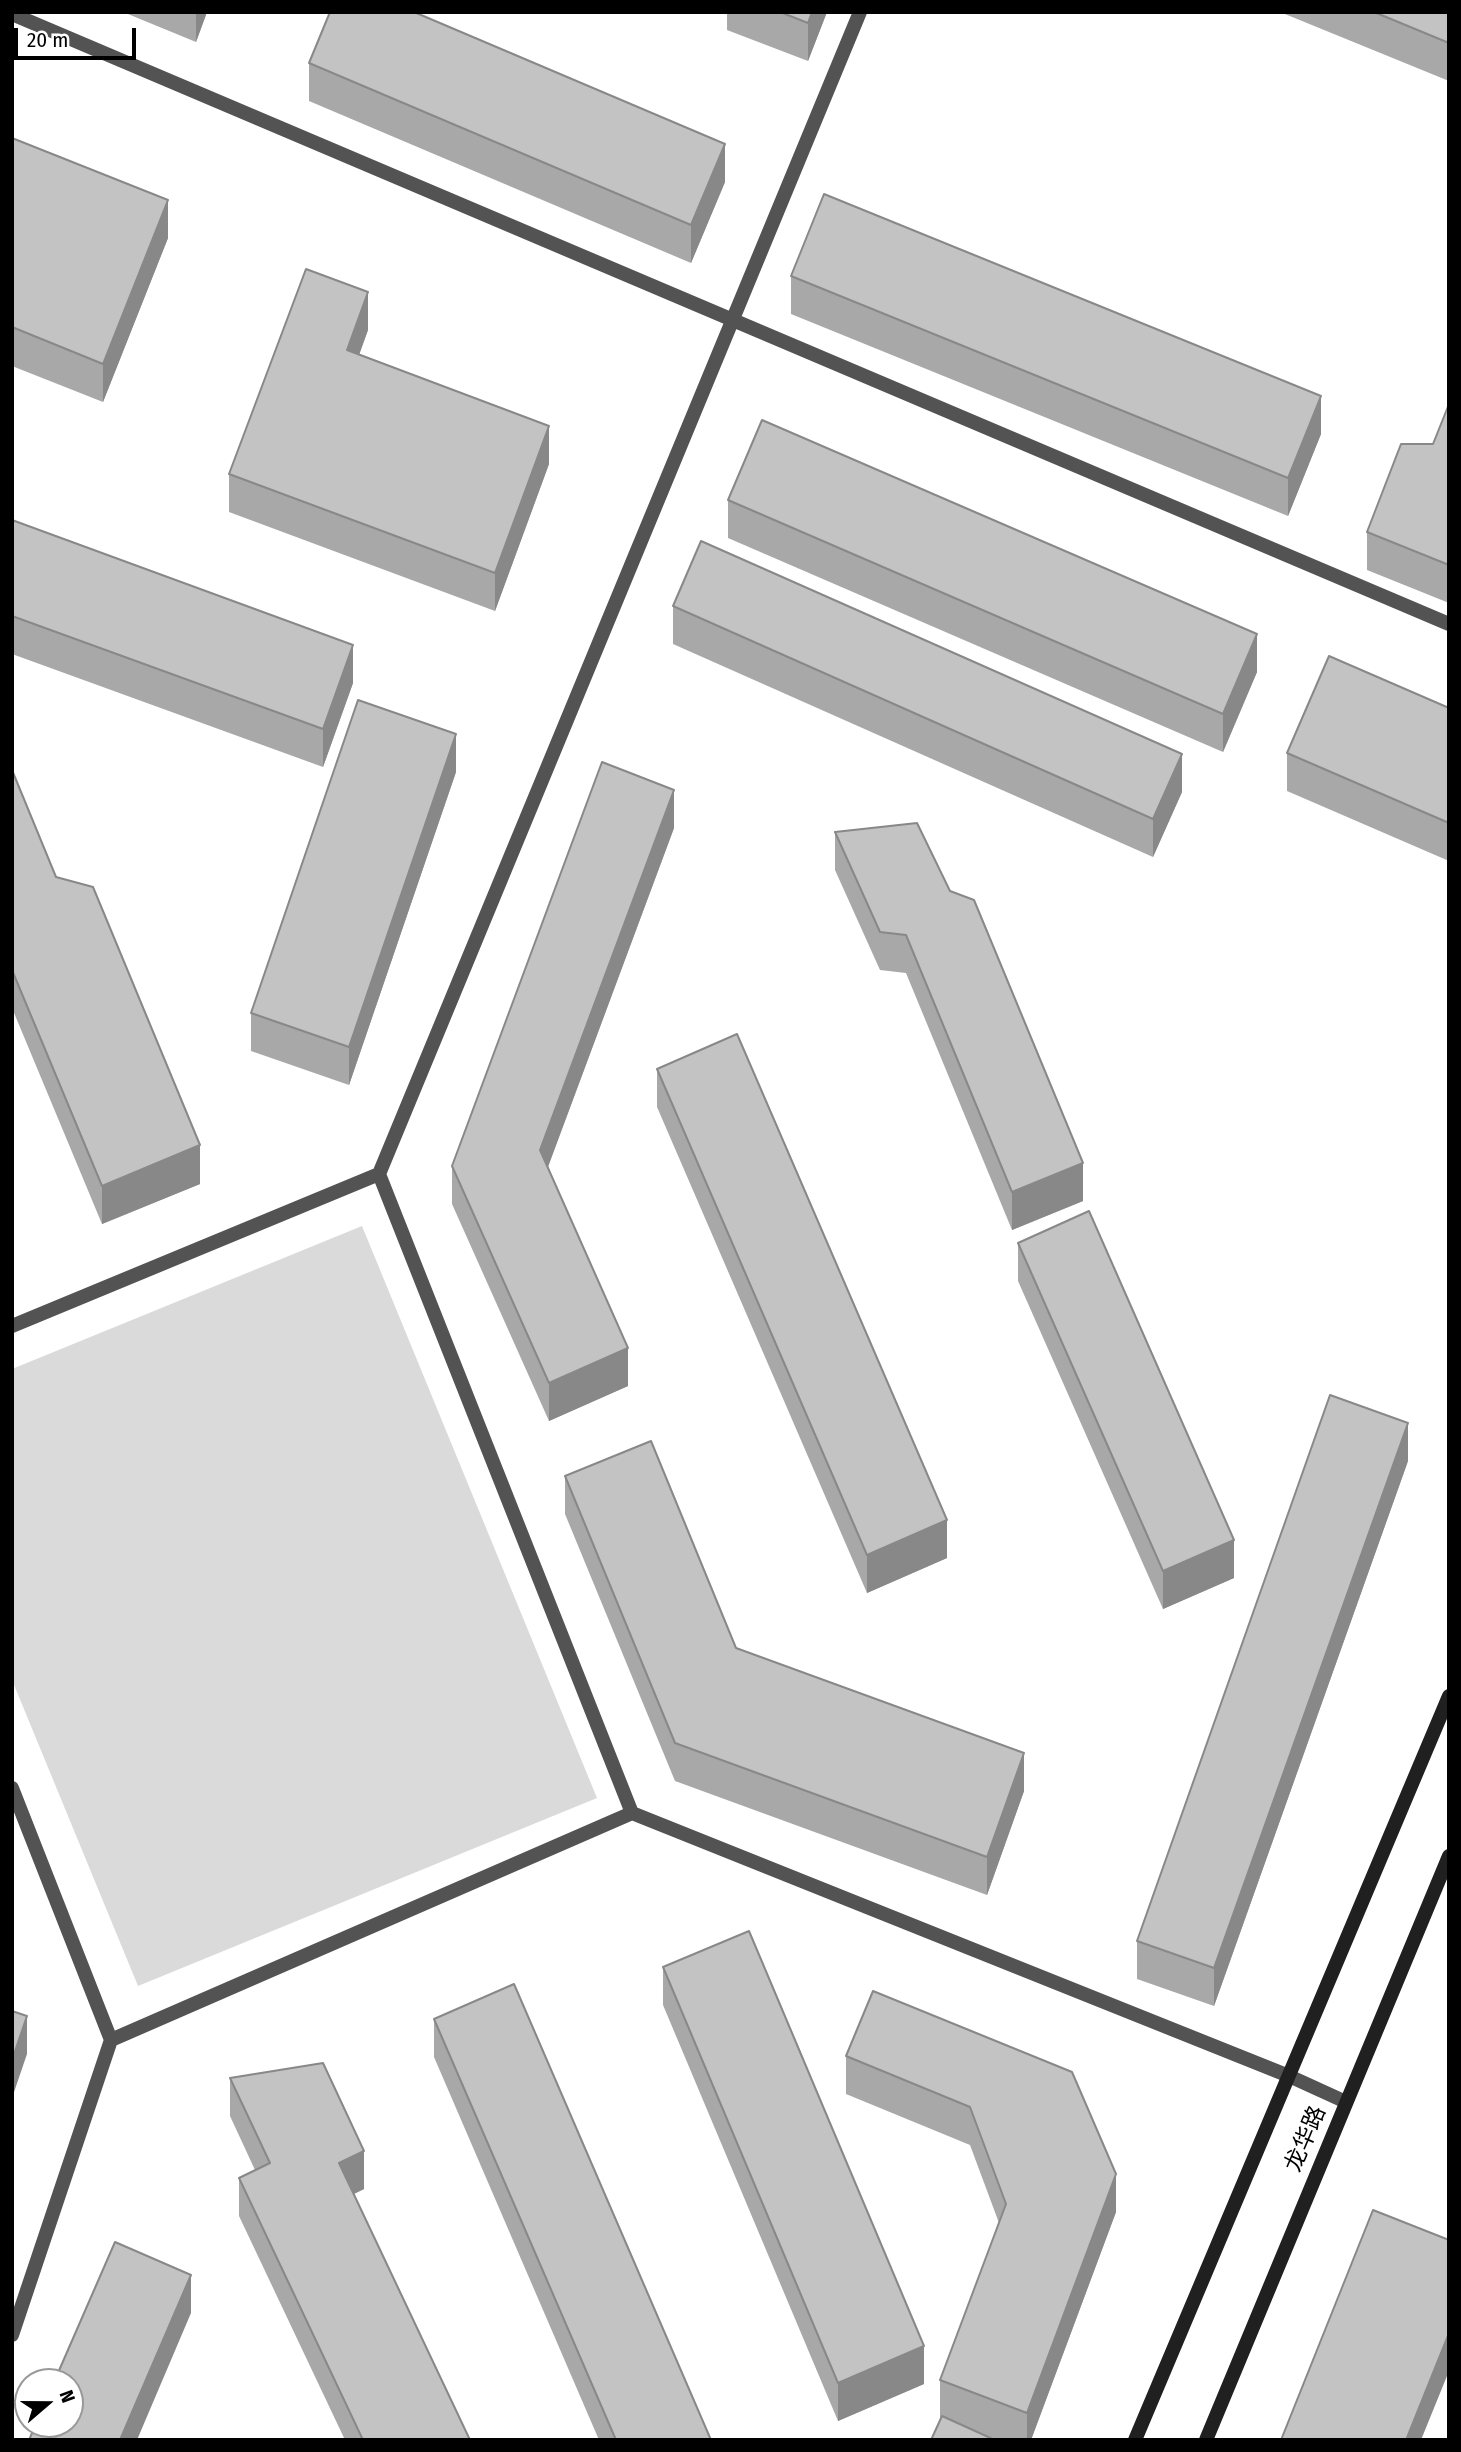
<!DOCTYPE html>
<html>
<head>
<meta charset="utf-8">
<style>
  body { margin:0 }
  #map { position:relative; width:1461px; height:2452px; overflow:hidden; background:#fff; font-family:"Fira Sans Condensed",sans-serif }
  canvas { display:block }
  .frame { position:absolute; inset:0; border:14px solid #000; pointer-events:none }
  .north { position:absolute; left:14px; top:2368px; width:70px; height:70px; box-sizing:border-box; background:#fff; border:2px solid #999; border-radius:50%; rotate:70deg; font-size:19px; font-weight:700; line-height:28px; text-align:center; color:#000 }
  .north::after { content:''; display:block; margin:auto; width:24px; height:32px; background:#000; clip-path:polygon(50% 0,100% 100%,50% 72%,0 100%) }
  .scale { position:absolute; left:14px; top:28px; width:122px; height:32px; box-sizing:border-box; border:4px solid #000; border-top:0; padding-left:9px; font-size:21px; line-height:24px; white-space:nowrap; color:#000; -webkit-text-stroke:5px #fff; paint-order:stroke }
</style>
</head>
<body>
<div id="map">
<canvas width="1461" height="2452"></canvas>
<div class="frame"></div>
<div class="north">N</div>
<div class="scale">20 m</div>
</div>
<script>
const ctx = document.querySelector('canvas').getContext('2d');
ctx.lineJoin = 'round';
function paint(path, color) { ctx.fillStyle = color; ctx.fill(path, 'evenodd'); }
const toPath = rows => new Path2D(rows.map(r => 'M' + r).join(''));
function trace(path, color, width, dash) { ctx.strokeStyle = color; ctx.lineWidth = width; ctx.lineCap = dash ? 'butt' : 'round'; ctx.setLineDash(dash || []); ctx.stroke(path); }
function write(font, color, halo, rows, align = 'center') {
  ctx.font = font + ' "Fira Sans Condensed","Noto Sans SC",sans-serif'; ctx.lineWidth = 5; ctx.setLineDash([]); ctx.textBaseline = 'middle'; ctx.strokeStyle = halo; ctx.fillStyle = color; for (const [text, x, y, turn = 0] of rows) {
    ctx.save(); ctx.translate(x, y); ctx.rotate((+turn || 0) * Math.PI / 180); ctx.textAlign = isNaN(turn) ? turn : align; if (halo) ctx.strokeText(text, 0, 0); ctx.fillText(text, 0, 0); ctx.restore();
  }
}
paint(toPath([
  [362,1226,597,1798,138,1986,12,1680,12,1369]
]), '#dadada');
trace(toPath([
  [12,14,1449,624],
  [12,1326,379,1174],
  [12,1788,111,2040,632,1813,379,1174,860,12],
  [632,1813,1289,2076,1346,2102],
  [12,2335,111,2040]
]), '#535353', 14);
trace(toPath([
  [1135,2440,1449,1696],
  [1206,2440,1449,1856]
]), '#202020', 14);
paint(toPath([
  [123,12,207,12,196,42],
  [727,12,827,12,808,61,727,30],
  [1280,12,1449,12,1449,81],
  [309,63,725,182,691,263,309,101],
  [12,138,168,238,103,402,12,366],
  [791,276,1321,434,1288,516,791,314],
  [368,330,359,355,549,464,495,611,229,512,229,474],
  [1449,404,1449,603,1367,570,1367,532,1433,444],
  [728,500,1257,672,1223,752,728,538],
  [12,520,353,683,323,767,12,654],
  [673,606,1182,792,1153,857,673,644],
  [1449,708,1449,861,1287,791,1287,753],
  [12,770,56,877,200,1184,102,1224,12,1008],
  [456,772,349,1085,251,1051,251,1013],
  [917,823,1083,1201,1012,1230,906,973,880,970,835,870,835,832],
  [674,828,548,1167,628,1386,549,1421,452,1204,452,1166],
  [657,1069,947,1558,867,1593,657,1107],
  [1018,1243,1234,1578,1163,1609,1018,1281],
  [1408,1461,1214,2006,1137,1979,1137,1941],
  [565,1476,736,1648,1024,1791,987,1895,675,1781,565,1514],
  [663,1967,924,2384,838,2421,663,2005],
  [873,1991,1116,2212,1031,2440,998,2440,940,2418,940,2380,999,2223,970,2145,846,2094,846,2056],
  [434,2019,711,2440,599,2440,434,2057],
  [230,2078,364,2189,354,2194,470,2440,345,2440,239,2216,239,2178,255,2170,230,2116]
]), '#a8a8a8');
paint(toPath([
  [196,12,207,12,196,42],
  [812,12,827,12,808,61,808,23],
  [725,144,725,182,691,263,691,225],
  [168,200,168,238,103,402,103,364],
  [368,292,368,330,347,388,347,350],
  [1321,396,1321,434,1288,516,1288,478],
  [549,426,549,464,495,611,495,573],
  [1257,634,1257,672,1223,752,1223,714],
  [353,645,353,683,323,767,323,729],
  [456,734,456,772,349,1085,349,1047],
  [1182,754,1182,792,1153,857,1153,819],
  [674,790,674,828,540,1188,540,1150],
  [200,1145,200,1184,102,1224,102,1186],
  [1083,1163,1083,1201,1012,1230,1012,1192],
  [628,1348,628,1386,549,1421,549,1383],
  [1408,1423,1408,1461,1214,2006,1214,1968],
  [947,1520,947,1558,867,1593,867,1555],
  [1234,1540,1234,1578,1163,1609,1163,1571],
  [1024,1753,1024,1791,987,1895,987,1857],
  [27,2016,27,2054,12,2098,12,2060],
  [364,2151,364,2189,339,2201,339,2163],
  [1116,2174,1116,2212,1031,2440,1027,2440,1027,2413],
  [191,2275,191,2313,137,2440,120,2440],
  [1449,2333,1449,2371,1421,2440,1406,2440],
  [924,2346,924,2384,838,2421,838,2383]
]), '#888');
const building = toPath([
  [330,12,414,12,725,144,691,225,309,63,330,12],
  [780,12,812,12,808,23,780,12],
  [1374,12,1449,12,1449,43,1374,12],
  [12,138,168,200,103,364,12,327,12,138],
  [824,194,1321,396,1288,478,791,276,824,194],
  [306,269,368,292,347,350,549,426,495,573,229,474,306,269],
  [1449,404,1449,565,1367,532,1401,444,1433,444,1449,404],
  [762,420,1257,634,1223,714,728,500,762,420],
  [12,520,353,645,323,729,12,616,12,520],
  [701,541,1182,754,1153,819,673,606,701,541],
  [1329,656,1449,708,1449,823,1287,753,1329,656],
  [358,700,456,734,349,1047,251,1013,358,700],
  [602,762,674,790,540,1150,628,1348,549,1383,452,1166,602,762],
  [12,770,56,877,93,887,200,1145,102,1186,12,970,12,770],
  [917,823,950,891,974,900,1083,1163,1012,1192,906,935,880,932,835,832,917,823],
  [737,1034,947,1520,867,1555,657,1069,737,1034],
  [1089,1211,1234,1540,1163,1571,1018,1243,1089,1211],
  [1330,1395,1408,1423,1214,1968,1137,1941,1330,1395],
  [651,1441,736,1648,1024,1753,987,1857,675,1743,565,1476,651,1441],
  [749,1931,924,2346,838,2383,663,1967,749,1931],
  [514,1984,711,2440,616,2440,434,2019,514,1984],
  [873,1991,1072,2072,1116,2174,1027,2413,940,2380,1006,2204,970,2107,846,2056,873,1991],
  [12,2011,27,2016,12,2060,12,2011],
  [323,2063,364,2151,339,2163,470,2440,363,2440,239,2178,270,2163,230,2078,323,2063],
  [1373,2210,1449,2240,1449,2333,1406,2440,1281,2440,1373,2210],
  [115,2242,191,2275,120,2440,29,2440,36,2424,70,2424,70,2382,54,2382,115,2242],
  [942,2416,995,2440,931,2440,942,2416]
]);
paint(building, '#c3c3c3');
trace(building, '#888', 2);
write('23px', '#000', '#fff', [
  ["龙华路",1306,2139,-67]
]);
</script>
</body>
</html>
